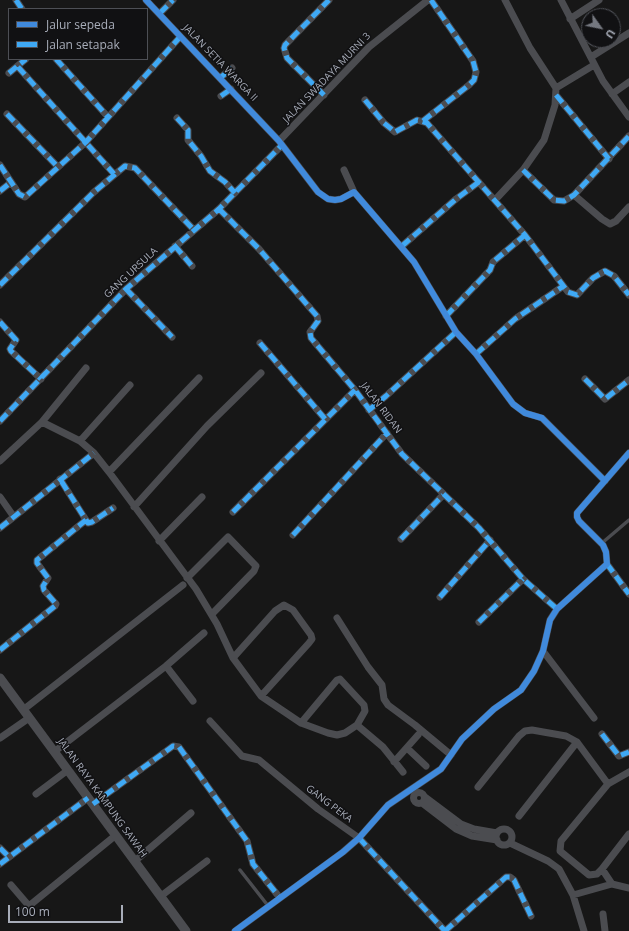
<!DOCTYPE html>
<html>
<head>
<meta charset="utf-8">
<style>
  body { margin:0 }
  #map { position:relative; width:629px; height:931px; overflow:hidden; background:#171717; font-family:"Open Sans",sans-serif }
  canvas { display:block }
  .legend { position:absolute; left:8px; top:8px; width:140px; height:52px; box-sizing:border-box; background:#111113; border:1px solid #4d4f55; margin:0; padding:5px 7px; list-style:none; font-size:12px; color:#a8adb9 }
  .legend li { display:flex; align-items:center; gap:8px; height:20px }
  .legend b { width:20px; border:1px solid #4d4f55 }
  .north { position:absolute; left:581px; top:8px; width:40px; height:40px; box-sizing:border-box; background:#111113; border:1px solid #4d4f55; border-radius:50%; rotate:123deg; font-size:11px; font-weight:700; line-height:16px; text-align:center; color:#a8adb9 }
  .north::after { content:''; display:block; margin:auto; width:14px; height:18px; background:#757880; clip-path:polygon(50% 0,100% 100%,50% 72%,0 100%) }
  .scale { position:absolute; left:8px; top:905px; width:115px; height:18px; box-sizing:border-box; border:2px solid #a8adb9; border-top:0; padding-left:5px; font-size:12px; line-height:14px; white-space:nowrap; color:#a8adb9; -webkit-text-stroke:3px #111113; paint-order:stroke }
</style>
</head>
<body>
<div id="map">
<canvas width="629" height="931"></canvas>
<ul class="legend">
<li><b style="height:5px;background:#408adc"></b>Jalur sepeda</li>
<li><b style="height:5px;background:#3fa9f5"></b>Jalan setapak</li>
</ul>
<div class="north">U</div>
<div class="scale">100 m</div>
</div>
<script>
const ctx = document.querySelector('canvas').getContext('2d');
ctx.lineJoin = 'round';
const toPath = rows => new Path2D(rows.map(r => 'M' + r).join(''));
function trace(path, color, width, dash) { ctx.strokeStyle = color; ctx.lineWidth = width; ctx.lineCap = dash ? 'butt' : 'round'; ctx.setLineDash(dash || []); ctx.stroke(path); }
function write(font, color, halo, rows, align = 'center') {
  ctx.font = font + ' "Open Sans",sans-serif'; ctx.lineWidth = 3; ctx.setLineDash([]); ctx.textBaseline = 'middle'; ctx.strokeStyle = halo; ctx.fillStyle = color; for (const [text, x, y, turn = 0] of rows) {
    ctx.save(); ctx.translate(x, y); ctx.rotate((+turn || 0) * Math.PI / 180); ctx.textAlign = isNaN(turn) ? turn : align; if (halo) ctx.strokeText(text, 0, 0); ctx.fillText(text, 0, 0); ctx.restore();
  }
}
trace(toPath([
  [602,543,629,520],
  [240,870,269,907]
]), '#4b4c50', 3.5);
trace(toPath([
  [16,0,22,9],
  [146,0,279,141,318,192,328,199,335,200,341,199,354,192,414,262,456,332,476,354,513,404,525,413,542,418,605,481],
  [505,0,530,48,556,88],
  [561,0,603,81,629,117],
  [160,13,173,0],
  [570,19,599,0],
  [591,57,629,33],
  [56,59,108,117],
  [18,67,114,174],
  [9,73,26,59],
  [220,78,232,68],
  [612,94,629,82],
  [324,95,287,58,284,48,285,45,329,0],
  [556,95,609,159],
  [221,96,231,89],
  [365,100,384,123,395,132,417,120,427,123,525,235,568,292,577,295,593,278,605,271,614,276,629,295],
  [7,114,58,167],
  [177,118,188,130,188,140,201,156,210,171,225,182,235,193],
  [423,121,469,85,474,80,476,72,473,61,431,0],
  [279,141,369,47,428,0],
  [0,165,19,194,25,197,86,142,180,37],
  [344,170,354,192],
  [523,170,554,200,564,201,574,195,629,136],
  [0,191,10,183],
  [574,195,602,219,610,224,616,221,629,207],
  [495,200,523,170,544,140,555,105,556,88,594,65],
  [219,209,259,249,317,316,318,321,310,332,311,338,355,390,402,454,479,528,523,579,557,609],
  [175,246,192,266],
  [402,246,456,199,479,182],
  [0,285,94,192,125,166,135,168,194,230],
  [126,289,172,337],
  [446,316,490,270,493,262,525,235],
  [0,322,16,340,10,349,11,351,41,379],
  [260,343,325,419],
  [476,354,515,319,562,287],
  [585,379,605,399,629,380],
  [369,410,386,396,456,332],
  [0,421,126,289,219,209,282,145],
  [42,422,86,368],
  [80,441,130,385],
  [0,461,42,422,80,441,94,453,109,472,196,589,217,624,233,658,261,696,301,723,328,733,337,735,345,733,357,725,383,747,403,772],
  [109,472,199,378],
  [0,497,14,517],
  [134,507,207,426,261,373],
  [233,512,355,390],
  [86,520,88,523,92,522,113,508],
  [0,528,94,453],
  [293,535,387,433],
  [401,539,443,495],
  [159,541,202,497],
  [607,564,629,594],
  [187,578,228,537,256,566,254,571,212,614],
  [440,597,490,540],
  [337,618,368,667,382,685,384,699,388,705,415,725,451,755],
  [479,622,523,579],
  [0,650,55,606,56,604,44,590,43,586,48,578,37,563,37,560,86,520,60,479],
  [543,651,594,718],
  [233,658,275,611,284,605,293,610,311,635,312,639,309,643,261,696],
  [166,666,193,701],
  [23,710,183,585],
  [210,721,242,756,259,760,318,809,359,838,445,931],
  [301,723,337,680,340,679,364,705,365,711,357,725],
  [602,734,619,756,629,752],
  [0,738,29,718],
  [407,748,426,766],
  [54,752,166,666,204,633],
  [394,762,418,735],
  [478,787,519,736,525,731,532,730,566,736,577,742,608,784],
  '413.5 798a5.5 5.5 0 1 1 11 0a5.5 5.5 0 1 1-11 0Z',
  [36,794,68,770],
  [425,797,461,824,474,829,497,833],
  [422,803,456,829,472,836,497,840],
  [93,804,169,749,173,746,179,747,247,841,253,864,280,898],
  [519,816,577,742],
  '496 837a8 8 0 1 1 16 0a8 8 0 1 1-16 0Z',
  [510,843,548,861,559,869,573,895,584,931],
  [0,848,9,857],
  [135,861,191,813],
  [0,864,88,798],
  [602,869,597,874,589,875,560,851,561,841,608,784,629,772],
  [612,884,602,869,629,834],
  [11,885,29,906],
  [573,895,612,884,629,888],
  [161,896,207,861],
  [24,910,116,835],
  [603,914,605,931],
  [235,931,343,852,359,838,388,805,441,769,462,739,494,709,521,690,534,671,543,651,550,620,557,609,607,564,606,552,603,545,579,521,577,517,577,513,629,453],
  [445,931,506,877,510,877,514,880,531,916]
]), '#4b4c50', 7);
trace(toPath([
  [0,678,186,931]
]), '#4b4c50', 9);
trace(toPath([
  [16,0,22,9],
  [160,13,173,0],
  [56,59,108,117],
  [18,67,114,174],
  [9,73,26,59],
  [220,78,232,68],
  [324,95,287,58,284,48,285,45,329,0],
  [556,95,609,159],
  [221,96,231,89],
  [365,100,384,123,395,132,417,120,427,123,525,235,568,292,577,295,593,278,605,271,614,276,629,295],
  [7,114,58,167],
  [177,118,188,130,188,140,201,156,210,171,225,182,235,193],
  [423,121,469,85,474,80,476,72,473,61,431,0],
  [0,165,19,194,25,197,86,142,180,37],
  [523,170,554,200,564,201,574,195,629,136],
  [0,191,10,183],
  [219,209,259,249,317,316,318,321,310,332,311,338,355,390,402,454,479,528,523,579,557,609],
  [175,246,192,266],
  [402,246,456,199,479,182],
  [0,285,94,192,125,166,135,168,194,230],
  [126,289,172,337],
  [446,316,490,270,493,262,525,235],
  [0,322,16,340,10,349,11,351,41,379],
  [260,343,325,419],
  [476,354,515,319,562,287],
  [585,379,605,399,629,380],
  [369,410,386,396,456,332],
  [0,421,126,289,219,209,282,145],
  [233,512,355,390],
  [86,520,88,523,92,522,113,508],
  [0,528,94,453],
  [293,535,387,433],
  [401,539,443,495],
  [607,564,629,594],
  [440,597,490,540],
  [479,622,523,579],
  [0,650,55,606,56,604,44,590,43,586,48,578,37,563,37,560,86,520,60,479],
  [602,734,619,756,629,752],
  [93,804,169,749,173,746,179,747,247,841,253,864,280,898],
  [359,838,445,931],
  [0,848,9,857],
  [0,864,88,798],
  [445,931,506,877,510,877,514,880,531,916]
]), '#3fa9f5', 5, [10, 5]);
trace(toPath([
  [146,0,279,141,318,192,328,199,335,200,341,199,354,192,414,262,456,332,476,354,513,404,525,413,542,418,605,481],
  [235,931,343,852,359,838,388,805,441,769,462,739,494,709,521,690,534,671,543,651,550,620,557,609,607,564,606,552,603,545,579,521,577,517,577,513,629,453]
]), '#408adc', 6);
write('10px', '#a8adb9', '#111113', [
  ["JALAN SETIA WARGA II",220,63,46],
  ["JALAN SWADAYA MURNI 3",327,78,-46],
  ["GANG URSULA",131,273,-43],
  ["JALAN RIDAN",381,408,53],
  ["JALAN RAYA KAMPUNG SAWAH",102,798,54],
  ["GANG PEKA",329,804,37]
]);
</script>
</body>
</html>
